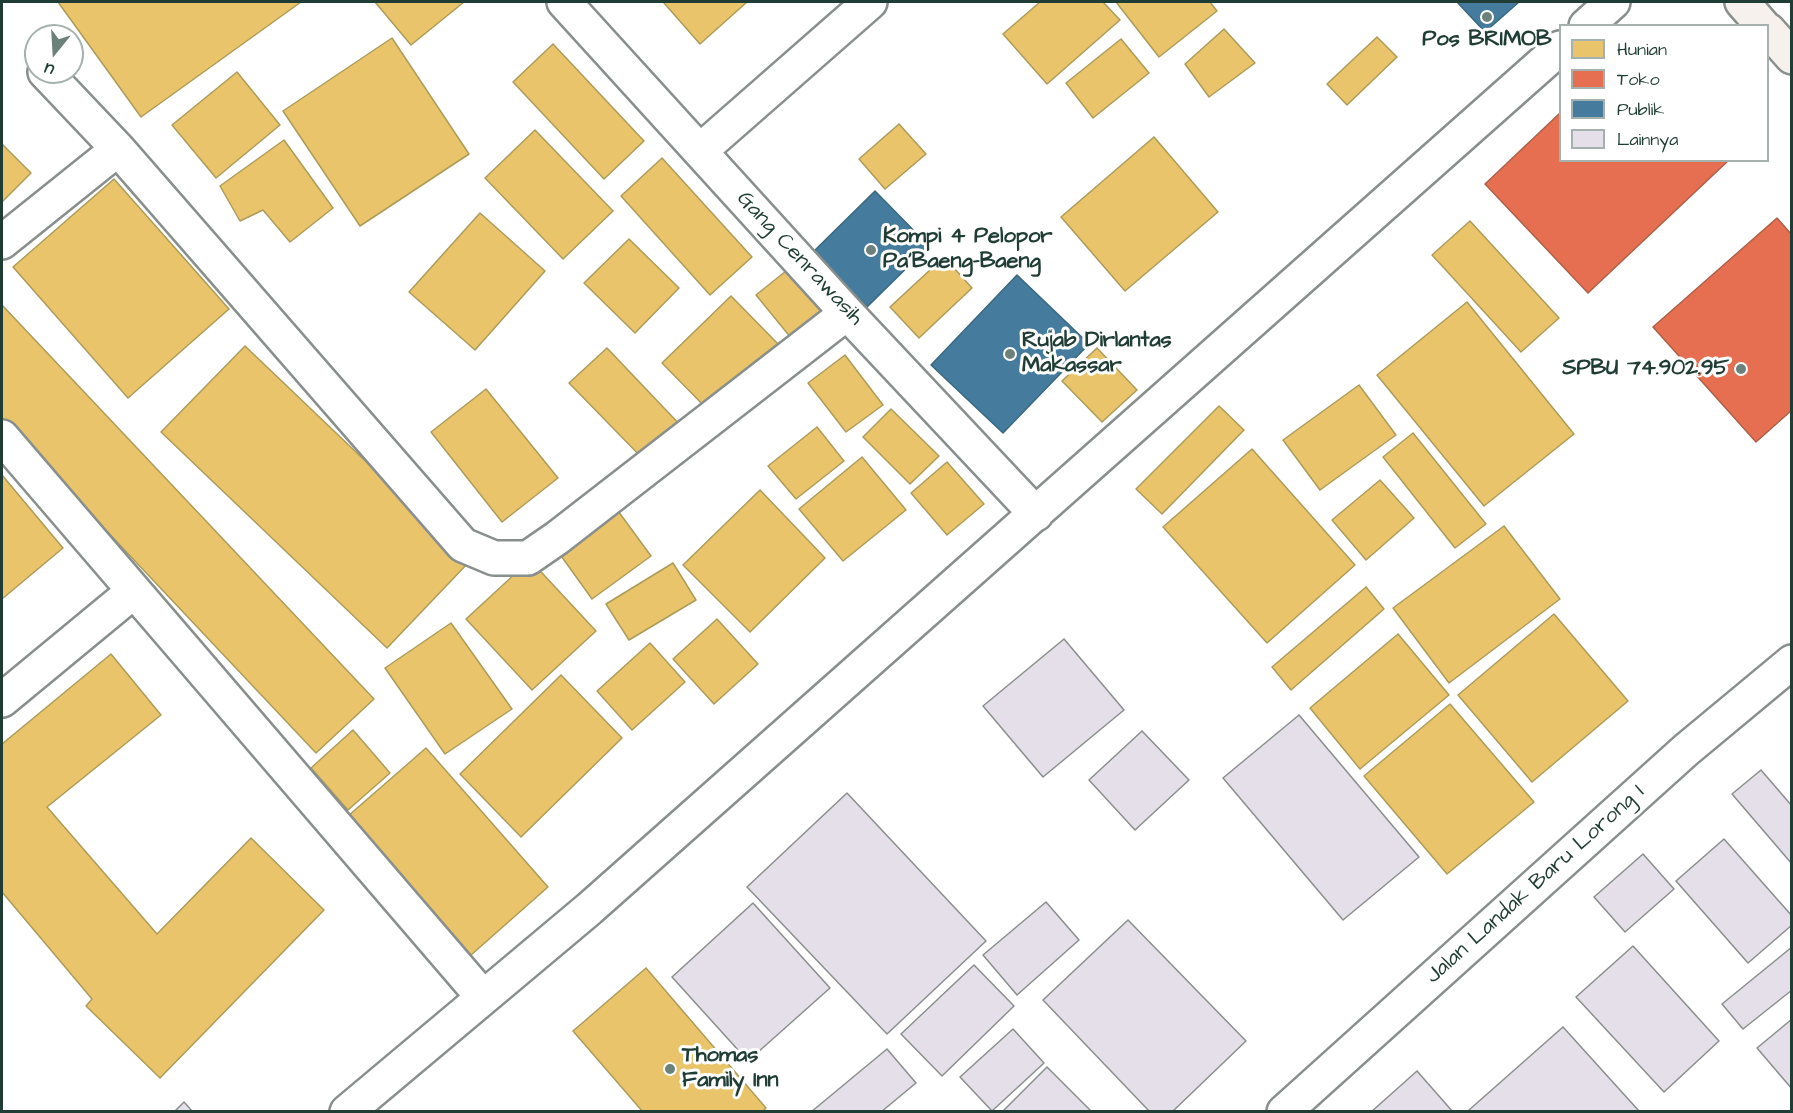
<!DOCTYPE html>
<html>
<head>
<meta charset="utf-8">
<style>
  body { margin:0 }
  #map { position:relative; width:1793px; height:1113px; overflow:hidden; background:#fff; font-family:"Architects Daughter",sans-serif }
  canvas { display:block }
  .frame { position:absolute; inset:0; border:3px solid #1f3d34; pointer-events:none }
  .legend { position:absolute; left:1559px; top:24px; width:210px; height:138px; box-sizing:border-box; background:#fff; border:2px solid #a5b1ae; margin:0; padding:8px 10px; list-style:none; font-size:18px; color:#1f3d34 }
  .legend li { display:flex; align-items:center; gap:12px; height:30px }
  .legend b { width:30px; border:2px solid #a5b1ae }
  .north { position:absolute; left:24px; top:24px; width:60px; height:60px; box-sizing:border-box; background:#fff; border:2px solid #a5b1ae; border-radius:50%; rotate:198deg; font-size:16px; font-weight:700; line-height:24px; text-align:center; color:#1f3d34 }
  .north::after { content:''; display:block; margin:auto; width:21px; height:27px; background:#6d817b; clip-path:polygon(50% 0,100% 100%,50% 72%,0 100%) }
</style>
</head>
<body>
<div id="map">
<canvas width="1793" height="1113"></canvas>
<div class="frame"></div>
<ul class="legend">
<li><b style="height:16px;background:#e9c46a"></b>Hunian</li>
<li><b style="height:16px;background:#e76f51"></b>Toko</li>
<li><b style="height:16px;background:#457b9d"></b>Publik</li>
<li><b style="height:16px;background:#e4dfe8"></b>Lainnya</li>
</ul>
<div class="north">U</div>
</div>
<script>
const ctx = document.querySelector('canvas').getContext('2d');
ctx.lineJoin = 'round';
function paint(path, color) { ctx.fillStyle = color; ctx.fill(path, 'evenodd'); }
const toPath = rows => new Path2D(rows.map(r => 'M' + r).join(''));
function trace(path, color, width, dash) { ctx.strokeStyle = color; ctx.lineWidth = width; ctx.lineCap = dash ? 'butt' : 'round'; ctx.setLineDash(dash || []); ctx.stroke(path); }
function write(font, color, halo, rows, align = 'center') {
  ctx.font = font + ' "Architects Daughter",sans-serif'; ctx.lineWidth = 6; ctx.setLineDash([]); ctx.textBaseline = 'middle'; ctx.strokeStyle = halo; ctx.fillStyle = color; for (const [text, x, y, turn = 0] of rows) {
    ctx.save(); ctx.translate(x, y); ctx.rotate((+turn || 0) * Math.PI / 180); ctx.textAlign = isNaN(turn) ? turn : align; if (halo) ctx.strokeText(text, 0, 0); ctx.fillText(text, 0, 0); ctx.restore();
  }
}
const homes = toPath([
  [58,2,301,2,141,117,58,2],
  [375,2,464,2,411,45,375,2],
  [666,2,747,2,700,44,664,3,666,2],
  [1040,2,1103,2,1120,20,1047,84,1003,34,1040,2],
  [1116,2,1210,2,1217,11,1159,57,1116,2],
  [1224,29,1255,63,1209,97,1185,64,1224,29],
  [1377,37,1397,57,1347,105,1327,84,1377,37],
  [392,38,469,154,360,226,283,111,392,38],
  [1121,39,1149,73,1093,118,1066,83,1121,39],
  [553,44,644,141,604,179,513,82,553,44],
  [237,72,280,125,216,178,172,125,237,72],
  [899,124,926,154,885,189,859,159,899,124],
  [535,130,613,211,563,259,485,178,535,130],
  [1154,137,1218,212,1125,291,1061,217,1154,137],
  [284,140,333,208,290,242,263,210,240,221,220,186,284,140],
  [2,144,31,173,2,202,2,144],
  [662,158,752,257,710,295,621,196,662,158],
  [114,179,229,309,128,398,13,267,114,179],
  [480,213,545,271,475,350,409,292,480,213],
  [1470,221,1559,318,1521,352,1432,255,1470,221],
  [629,239,679,288,635,333,584,283,629,239],
  [944,257,972,288,919,338,890,307,944,257],
  [791,267,831,316,796,344,756,295,791,267],
  [731,296,780,346,711,413,662,363,731,296],
  [1467,302,1574,434,1484,506,1377,375,1467,302],
  [2,305,374,699,316,753,2,420,2,305],
  [245,346,470,561,387,648,161,432,245,346],
  [607,348,684,429,648,464,569,383,607,348],
  [1097,348,1137,390,1102,422,1062,381,1097,348],
  [845,355,883,405,846,432,808,383,845,355],
  [1359,385,1396,435,1320,490,1283,440,1359,385],
  [486,389,558,478,502,522,431,432,486,389],
  [1219,406,1244,430,1162,514,1136,489,1219,406],
  [891,409,939,456,910,484,863,437,891,409],
  [817,427,844,461,796,499,768,466,817,427],
  [1413,433,1486,524,1455,548,1383,457,1413,433],
  [1252,449,1355,565,1267,643,1163,527,1252,449],
  [862,457,906,510,843,561,799,509,862,457],
  [947,462,984,504,947,535,911,493,947,462],
  [2,475,63,548,2,599,2,475],
  [1380,480,1414,518,1366,560,1332,520,1380,480],
  [760,490,825,558,750,632,683,565,760,490],
  [613,504,651,556,592,599,554,546,613,504],
  [1504,526,1560,599,1449,683,1393,608,1504,526],
  [530,560,596,631,532,690,466,619,530,560],
  [673,563,696,600,629,640,606,604,673,563],
  [1366,587,1384,609,1291,690,1272,667,1366,587],
  [1554,614,1628,701,1532,782,1458,695,1554,614],
  [717,619,758,664,714,704,673,659,717,619],
  [451,623,512,709,445,754,385,668,451,623],
  [1398,634,1449,695,1360,769,1310,708,1398,634],
  [650,643,685,682,632,730,597,691,650,643],
  [111,654,161,715,47,807,157,934,251,838,324,910,160,1078,86,1006,92,999,2,892,2,744,111,654],
  [561,675,622,738,521,837,460,774,561,675],
  [1450,704,1534,802,1447,874,1364,776,1450,704],
  [353,730,390,773,348,810,311,768,353,730],
  [426,748,548,887,471,955,348,816,426,748],
  [646,968,766,1108,762,1112,643,1112,573,1031,646,968]
]);
paint(homes, '#e9c46a');
trace(homes, '#ac9c5a', 1.5);
const shops = toPath([
  [1560,113,1560,160,1729,160,1588,293,1485,184,1560,113],
  [1777,218,1792,235,1792,410,1756,442,1653,327,1777,218]
]);
paint(shops, '#e76f51');
trace(shops, '#ab6048', 1.5);
const public = toPath([
  [1457,2,1519,2,1485,32,1457,2],
  [875,191,929,246,867,307,812,253,875,191],
  [1017,275,1089,344,1003,433,931,365,1017,275]
]);
paint(public, '#457b9d');
trace(public, '#3a687e', 1.5);
const building = toPath([
  [1064,639,1124,710,1043,777,983,706,1064,639],
  [1299,715,1419,857,1343,920,1223,778,1299,715],
  [1142,731,1189,780,1135,830,1089,780,1142,731],
  [1761,770,1792,806,1792,864,1732,794,1761,770],
  [847,793,986,941,887,1034,747,887,847,793],
  [1724,839,1792,916,1792,925,1748,963,1676,881,1724,839],
  [1643,854,1674,889,1625,932,1594,897,1643,854],
  [1046,902,1079,940,1017,995,983,955,1046,902],
  [753,903,830,988,748,1061,672,977,753,903],
  [1128,920,1246,1041,1172,1112,1150,1112,1043,1000,1128,920],
  [1633,946,1719,1041,1664,1092,1576,997,1633,946],
  [1792,947,1792,990,1743,1029,1722,1004,1792,947],
  [974,965,1014,1006,942,1076,901,1034,974,965],
  [1792,1019,1792,1089,1757,1048,1792,1019],
  [1563,1027,1639,1111,1471,1112,1469,1110,1563,1027],
  [1013,1029,1044,1063,992,1111,960,1077,1013,1029],
  [887,1049,916,1083,881,1112,811,1112,887,1049],
  [1047,1067,1092,1112,1002,1112,1047,1067],
  [1417,1071,1453,1112,1371,1112,1417,1071],
  [184,1102,193,1112,174,1112,184,1102]
]);
paint(building, '#e4dfe8');
trace(building, '#898f8d', 1.5);
const minor = toPath([
  [564,2,847,313,1036,514],
  [1586,26,1613,2],
  [45,72,118,149,463,545,494,558,528,558,557,538,847,313],
  [700,151,870,2],
  [2,242,118,149],
  [2,437,483,997],
  [2,700,134,591],
  [347,1112,589,909,1560,48],
  [1284,1112,1686,750,1792,662]
]);
const major = toPath([
  [1742,2,1763,26],
  [1768,30,1792,57]
]);
trace(minor, '#898f8d', 38);
trace(major, '#898f8d', 38);
trace(minor, '#fff', 33);
trace(major, '#f6f1ec', 33);
for (const [x, y, r, color] of [
  [1487,17,6,"#6d817b"],
  [871,250,6,"#6d817b"],
  [1010,354,6,"#6d817b"],
  [1741,369,6,"#6d817b"],
  [670,1069,6,"#6d817b"]
]) { const dot = new Path2D(); dot.arc(x, y, r, 0, 2 * Math.PI); ctx.fillStyle = color; ctx.fill(dot); trace(dot, '#fff', 2); }
write('bold 22px', '#1f3d34', '#fff', [
  ["Pos BRIMOB",1487,40,"center"],
  ["Kompi 4 Pelopor",883,237],
  ["Pa'Baeng-Baeng",883,262],
  ["Rujab Dirlantas",1022,341],
  ["Makassar",1022,366],
  ["SPBU 74.902.95",1729,369,"right"],
  ["Thomas",682,1056],
  ["Family Inn",682,1081]
], 'left');
write('22px', '#1f3d34', '#fff', [
  ["Gang Cenrawasih",799,259,47],
  ["Jalan Landak Baru Lorong I",1536,885,-42]
]);
</script>
</body>
</html>
